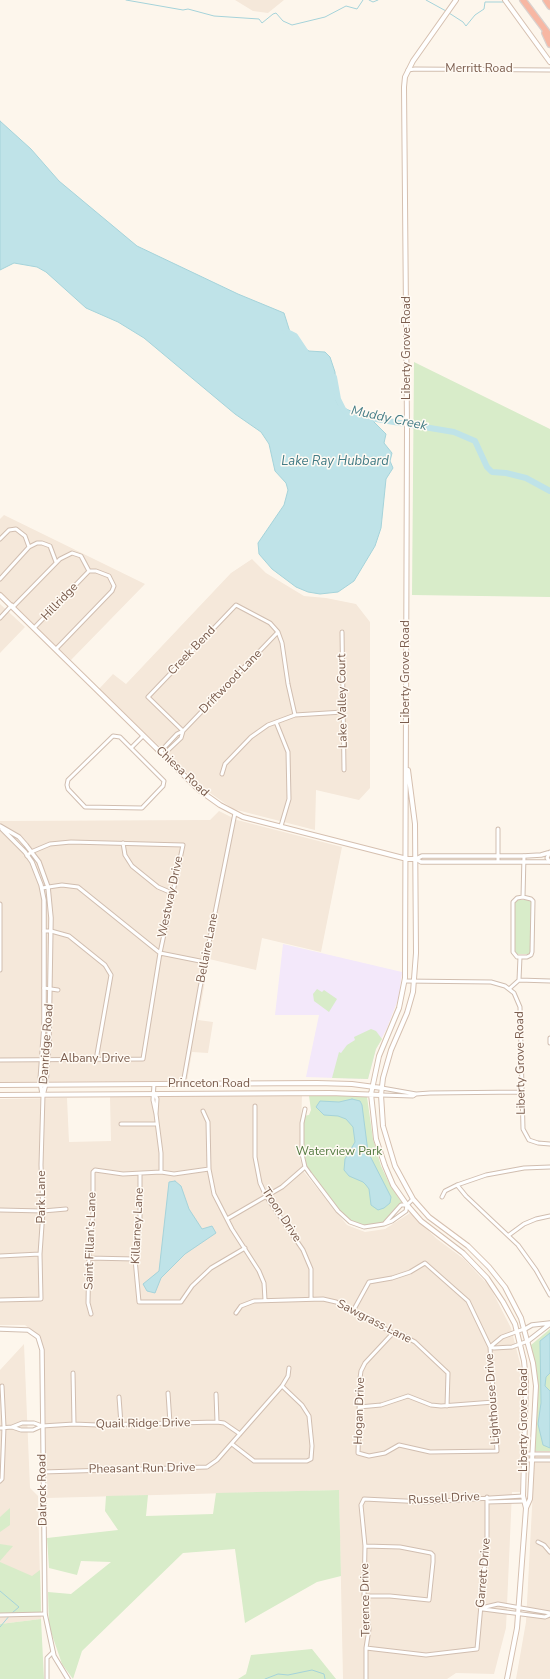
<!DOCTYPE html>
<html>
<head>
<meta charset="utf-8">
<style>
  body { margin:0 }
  canvas { display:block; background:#fdf6ec }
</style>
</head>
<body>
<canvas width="550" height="1679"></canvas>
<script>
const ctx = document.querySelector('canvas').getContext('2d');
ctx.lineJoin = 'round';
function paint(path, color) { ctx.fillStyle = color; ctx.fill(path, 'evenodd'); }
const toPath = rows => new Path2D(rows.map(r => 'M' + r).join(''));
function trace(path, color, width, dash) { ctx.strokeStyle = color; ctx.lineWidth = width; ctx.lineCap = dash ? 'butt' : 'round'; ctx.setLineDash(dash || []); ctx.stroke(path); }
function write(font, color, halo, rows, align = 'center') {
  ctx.font = font + ' "Nunito Sans",sans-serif'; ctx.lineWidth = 3; ctx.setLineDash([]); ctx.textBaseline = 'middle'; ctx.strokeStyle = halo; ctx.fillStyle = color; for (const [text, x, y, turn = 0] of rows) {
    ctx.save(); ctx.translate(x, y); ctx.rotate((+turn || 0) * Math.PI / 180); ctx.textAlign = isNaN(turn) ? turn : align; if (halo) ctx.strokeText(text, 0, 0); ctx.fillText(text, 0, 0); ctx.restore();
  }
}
paint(toPath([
  [235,0,284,0,268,13,253,11],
  [4,515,145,584,71,660,0,593,0,519],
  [252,559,266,573,304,596,326,598,356,604,370,622,370,788,359,800,316,790,315,830,233,809,203,788,99,689,113,674,126,684,231,573],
  [0,604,25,627,0,653],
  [219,811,237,820,342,847,321,952,262,938,256,970,209,959,198,1020,213,1022,208,1053,192,1052,187,1081,0,1082,0,821,210,820],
  [302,1095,300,1159,304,1172,347,1225,365,1232,385,1229,410,1213,437,1239,464,1259,490,1287,511,1328,521,1367,520,1492,512,1492,506,1628,494,1674,456,1673,447,1679,343,1679,339,1490,47,1498,44,1348,39,1336,25,1325,0,1325,0,1099,67,1098,69,1142,111,1141,110,1097],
  [24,1344,30,1488,38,1496,41,1619,0,1624,0,1370],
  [535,1451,550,1451,550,1679,516,1679,526,1622]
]), '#f5e8da');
paint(toPath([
  [283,944,402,972,399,997,387,1028,376,1049,368,1079,306,1077,319,1015,275,1015]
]), '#f3e8fa');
paint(toPath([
  [414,362,550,429,550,597,412,595],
  [514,900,531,900,531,954,515,954],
  [317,989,322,992,324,990,337,999,329,1012,314,1001,313,994],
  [371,1029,376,1031,382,1039,376,1049,368,1079,332,1078,339,1052,341,1053,347,1045,355,1040,354,1037],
  [339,1095,367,1097,373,1139,381,1166,389,1183,402,1203,384,1224,364,1227,350,1222,338,1211,305,1167,302,1154,303,1116,309,1115,311,1110,309,1096],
  [550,1329,550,1451,535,1451,537,1385,531,1345],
  [339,1490,341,1576,317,1582,245,1623,235,1549,183,1553,82,1651,73,1679,62,1664,49,1626,48,1592,71,1594,111,1562,81,1561,77,1575,49,1568,47,1538,118,1530,105,1511,106,1496,148,1495,146,1516,213,1514,216,1493],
  [10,1508,10,1525,0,1532,0,1517],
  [0,1544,13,1546,0,1561],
  [0,1562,32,1576,40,1570,41,1613,0,1613],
  [41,1619,44,1679,0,1679,0,1624],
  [312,1649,336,1679,238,1679,246,1674,251,1655]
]), '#d8ecc9');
const water = toPath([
  [0,121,31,149,59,181,137,246,238,294,284,313,290,332,304,348,309,351,325,352,330,357,335,372,336,400,339,406,372,420,386,434,384,443,392,453,390,461,393,468,386,479,381,528,375,546,354,581,338,592,320,594,308,592,296,587,272,569,259,554,258,543,284,505,288,490,286,483,275,471,269,444,261,432,235,414,144,338,118,322,86,308,46,272,37,267,14,263,0,270,0,121],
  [352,1099,360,1101,362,1105,368,1152,391,1197,390,1203,384,1208,378,1210,371,1205,369,1189,366,1185,363,1182,349,1176,344,1170,345,1159,355,1142,353,1127,346,1119,338,1116,324,1115,316,1107,320,1101,339,1102,352,1099],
  [175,1181,181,1186,189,1209,202,1229,212,1226,216,1233,185,1254,161,1278,155,1293,147,1291,143,1284,159,1271,169,1182,175,1181],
  [550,1333,550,1373,546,1377,545,1386,550,1391,550,1448,543,1445,538,1424,541,1403,540,1341,550,1333]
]);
paint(water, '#bfe3e8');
trace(water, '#a5d3da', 1);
trace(toPath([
  [126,0,183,10,188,9,214,16,259,19,262,23,273,14,276,13,283,21,292,25,325,17,346,6,357,9,363,0],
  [369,0,373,2,378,0],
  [426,0,446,11],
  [449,13,463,22,466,26,475,15,484,9,485,2,504,2],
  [0,1591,19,1607,12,1613],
  [0,1627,10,1615],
  [265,1679,278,1674,288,1675,312,1670,324,1674,325,1679]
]), '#a5d3da', 1);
trace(toPath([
  [285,331,295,336,305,351],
  [334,377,338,399,343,409,347,413],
  [358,416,454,432,475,441,487,467,492,472,506,473,526,478,550,491]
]), '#bfe3e8', 6);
const minor = toPath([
  [408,70,415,69,550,70],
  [0,539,9,530,16,529,25,536,29,547],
  [0,579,29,547,37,543,42,543,50,546,56,562],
  [13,607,60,559,72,553,81,556,89,571,34,628],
  [0,618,12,605],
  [278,632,183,731,148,697,236,605,270,623,278,632,282,643,288,684,295,715],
  [342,632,344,770],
  [56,649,112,591,114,586,109,576,96,571,89,571],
  [276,722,288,752,289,799,281,826],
  [131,748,164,781,163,786,142,808,85,807,68,789,67,785,68,780,113,736,120,737,131,748,143,736],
  [160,752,177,734,183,731,181,738,163,755],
  [222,774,225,764,251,737,268,725,295,715,343,712],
  [123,843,125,855,132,866,158,887,172,893],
  [550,852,547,858,550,862],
  [498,861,498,829],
  [42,888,62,885,78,887,160,953,205,962],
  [523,897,531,899,533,901,532,952,531,955,527,957,517,957,513,952,513,902,517,898,523,897,524,856],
  [0,904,0,970],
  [44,931,51,931,69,936,105,965,111,975,96,1060],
  [519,980,520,957],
  [405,981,491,982,505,986,514,993,520,1007,523,1129,529,1140,538,1143,550,1144],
  [44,988,58,990],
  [509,989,519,980,550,981],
  [550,1038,550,1043],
  [0,1060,143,1059,160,953,183,845,71,842,50,844,31,852,27,856],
  [154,1084,153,1100,156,1114,157,1099,155,1094],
  [183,1084,200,988,235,813],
  [382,1088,416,1094],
  [381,1095,413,1096,416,1094,430,1093,522,1092],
  [255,1106,255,1157,260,1183,266,1196,303,1250,311,1269,311,1299],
  [305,1109,302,1123,302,1154,305,1167,310,1174,338,1211,350,1222,364,1227,384,1224],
  [203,1111,208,1122,209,1169,214,1194,232,1229,259,1271,264,1283,265,1300],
  [156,1114,161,1153,161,1172],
  [121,1124,156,1124],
  [140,1174,140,1220,135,1259,139,1302,181,1302,192,1286,211,1268,245,1248],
  [457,1185,466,1196,518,1245,536,1270,550,1295],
  [442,1197,445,1191,457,1185,486,1175,524,1168,550,1167],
  [407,1205,406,1211,392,1221,384,1224,401,1205,407,1205,413,1199],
  [0,1210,43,1211,66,1209],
  [227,1219,282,1187,305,1167],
  [509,1235,524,1224,536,1219,550,1216],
  [0,1256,40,1254],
  [89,1258,135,1259],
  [0,1300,41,1299,40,1254,43,1211,41,1165,43,1095],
  [353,1311,369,1282,392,1278,410,1272,425,1263,468,1301,490,1347,497,1451,430,1452,399,1445,385,1453,369,1456,358,1453,360,1378,361,1371,365,1363,393,1333],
  [236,1313,241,1306,254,1301,323,1299,336,1302,393,1333,402,1335,415,1342,448,1373,447,1406],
  [91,1314,88,1303,89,1253,93,1212,93,1172,95,1170,123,1174,161,1172,174,1174,209,1169],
  [524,1329,502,1337,490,1347,494,1348,512,1347,528,1341],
  [73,1373,74,1424],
  [168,1393,170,1423],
  [216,1394,217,1422],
  [119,1397,121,1424],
  [359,1407,381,1405,408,1396,431,1405,441,1406,494,1402],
  [42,1426,33,1430,21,1430,12,1427,22,1423,34,1423,42,1426,74,1424,97,1425,217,1422,224,1423,240,1434],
  [0,1428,12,1427],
  [232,1444,254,1461,307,1461,311,1459,312,1446,309,1416,302,1405,282,1386],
  [524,1454,550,1454],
  [524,1460,550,1460],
  [43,1472,207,1467,217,1460,282,1386,288,1376,289,1368],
  [0,1481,2,1479,4,1427,2,1386],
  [487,1502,524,1501],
  [538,1542,544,1545,550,1552],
  [364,1596,390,1596,429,1600,433,1562,433,1555,431,1553,400,1547,365,1546],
  [481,1608,498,1604,550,1613],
  [483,1609,545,1617,550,1615],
  [0,1615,45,1614],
  [366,1648,426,1655,477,1649,487,1539,487,1497],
  [47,1679,47,1658,53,1652],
  [366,1679,366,1648,369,1629,364,1596,365,1546,361,1505,364,1499,425,1502,523,1496]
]);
const tertiary = toPath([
  [0,826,19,837,26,845,39,862,48,887,51,918,49,1040,46,1083,43,1095],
  [2,829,25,852,32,862,41,885,44,900,44,1026,40,1082,42,1093],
  [416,859,421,862,550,862],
  [416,859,422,856,524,856,541,855,548,853],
  [0,1329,28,1330,38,1337,42,1350,45,1614,54,1656,68,1679],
  [525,1329,532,1325,550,1323],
  [528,1341,550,1324]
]);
const secondary = toPath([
  [456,0,413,61,405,77,404,87,407,426,405,978,399,1008,379,1056,371,1094,376,1139,385,1166,393,1185,407,1205,421,1221,463,1253,487,1278,503,1302,515,1324,524,1361,526,1381,523,1496,526,1508,517,1628,507,1679],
  [505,0,550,62],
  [0,595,199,790,220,805,243,817,407,859,416,859],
  [408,770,415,824,416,953,413,992,407,1013,391,1050,383,1078,381,1095,383,1126,395,1166,413,1199,429,1217,468,1246,489,1267,505,1287,521,1318,533,1363,536,1386,530,1499,526,1508],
  [0,1085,317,1083,352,1084,382,1088],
  [0,1095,330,1093,381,1095]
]);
const motorway = toPath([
  [523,0,550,36],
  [546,0,550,6],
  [545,33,550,44]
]);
trace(minor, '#d1beb0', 5);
trace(tertiary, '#d1beb0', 5.5);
trace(secondary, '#d6c0b0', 6);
trace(motorway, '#dad1cd', 8);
trace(minor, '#fff', 3);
trace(tertiary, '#fff', 3.5);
trace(secondary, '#fff', 4);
trace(motorway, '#f7b7a3', 5.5);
write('12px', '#7a5c4d', '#fffaf3', [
  ["Merritt Road",479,69],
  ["Liberty Grove Road",407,348,-90],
  ["Hillridge",60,602,-46],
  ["Creek Bend",192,651,-46],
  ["Liberty Grove Road",406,672,-90],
  ["Driftwood Lane",231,682,-46],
  ["Lake Valley Court",343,701,-91],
  ["Chiesa Road",182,772,43],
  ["Westway Drive",171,897,-78],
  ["Bellaire Lane",208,948,-79],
  ["Danridge Road",47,1044,-86],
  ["Albany Drive",95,1059],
  ["Liberty Grove Road",521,1063,-91],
  ["Princeton Road",209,1084],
  ["Park Lane",42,1197,-90],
  ["Troon Drive",281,1215,57],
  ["Killarney Lane",138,1226,-87],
  ["Saint Fillan's Lane",91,1241,-88],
  ["Sawgrass Lane",374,1322,27],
  ["Lighthouse Drive",493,1399,-94],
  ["Hogan Drive",360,1411,-88],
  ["Liberty Grove Road",524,1420,-90],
  ["Quail Ridge Drive",143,1424,-1],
  ["Pheasant Run Drive",142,1469,-1],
  ["Dalrock Road",43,1490,-91],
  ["Russell Drive",444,1499,-3],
  ["Garrett Drive",484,1573,-85],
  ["Terence Drive",366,1600,-91]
]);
write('12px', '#537a41', '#fffaf3', [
  ["Waterview Park",339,1152]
]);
write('italic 13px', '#437c86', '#fffaf3', [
  ["Muddy Creek",389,419,12],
  ["Lake Ray Hubbard",335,462]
]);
</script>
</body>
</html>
